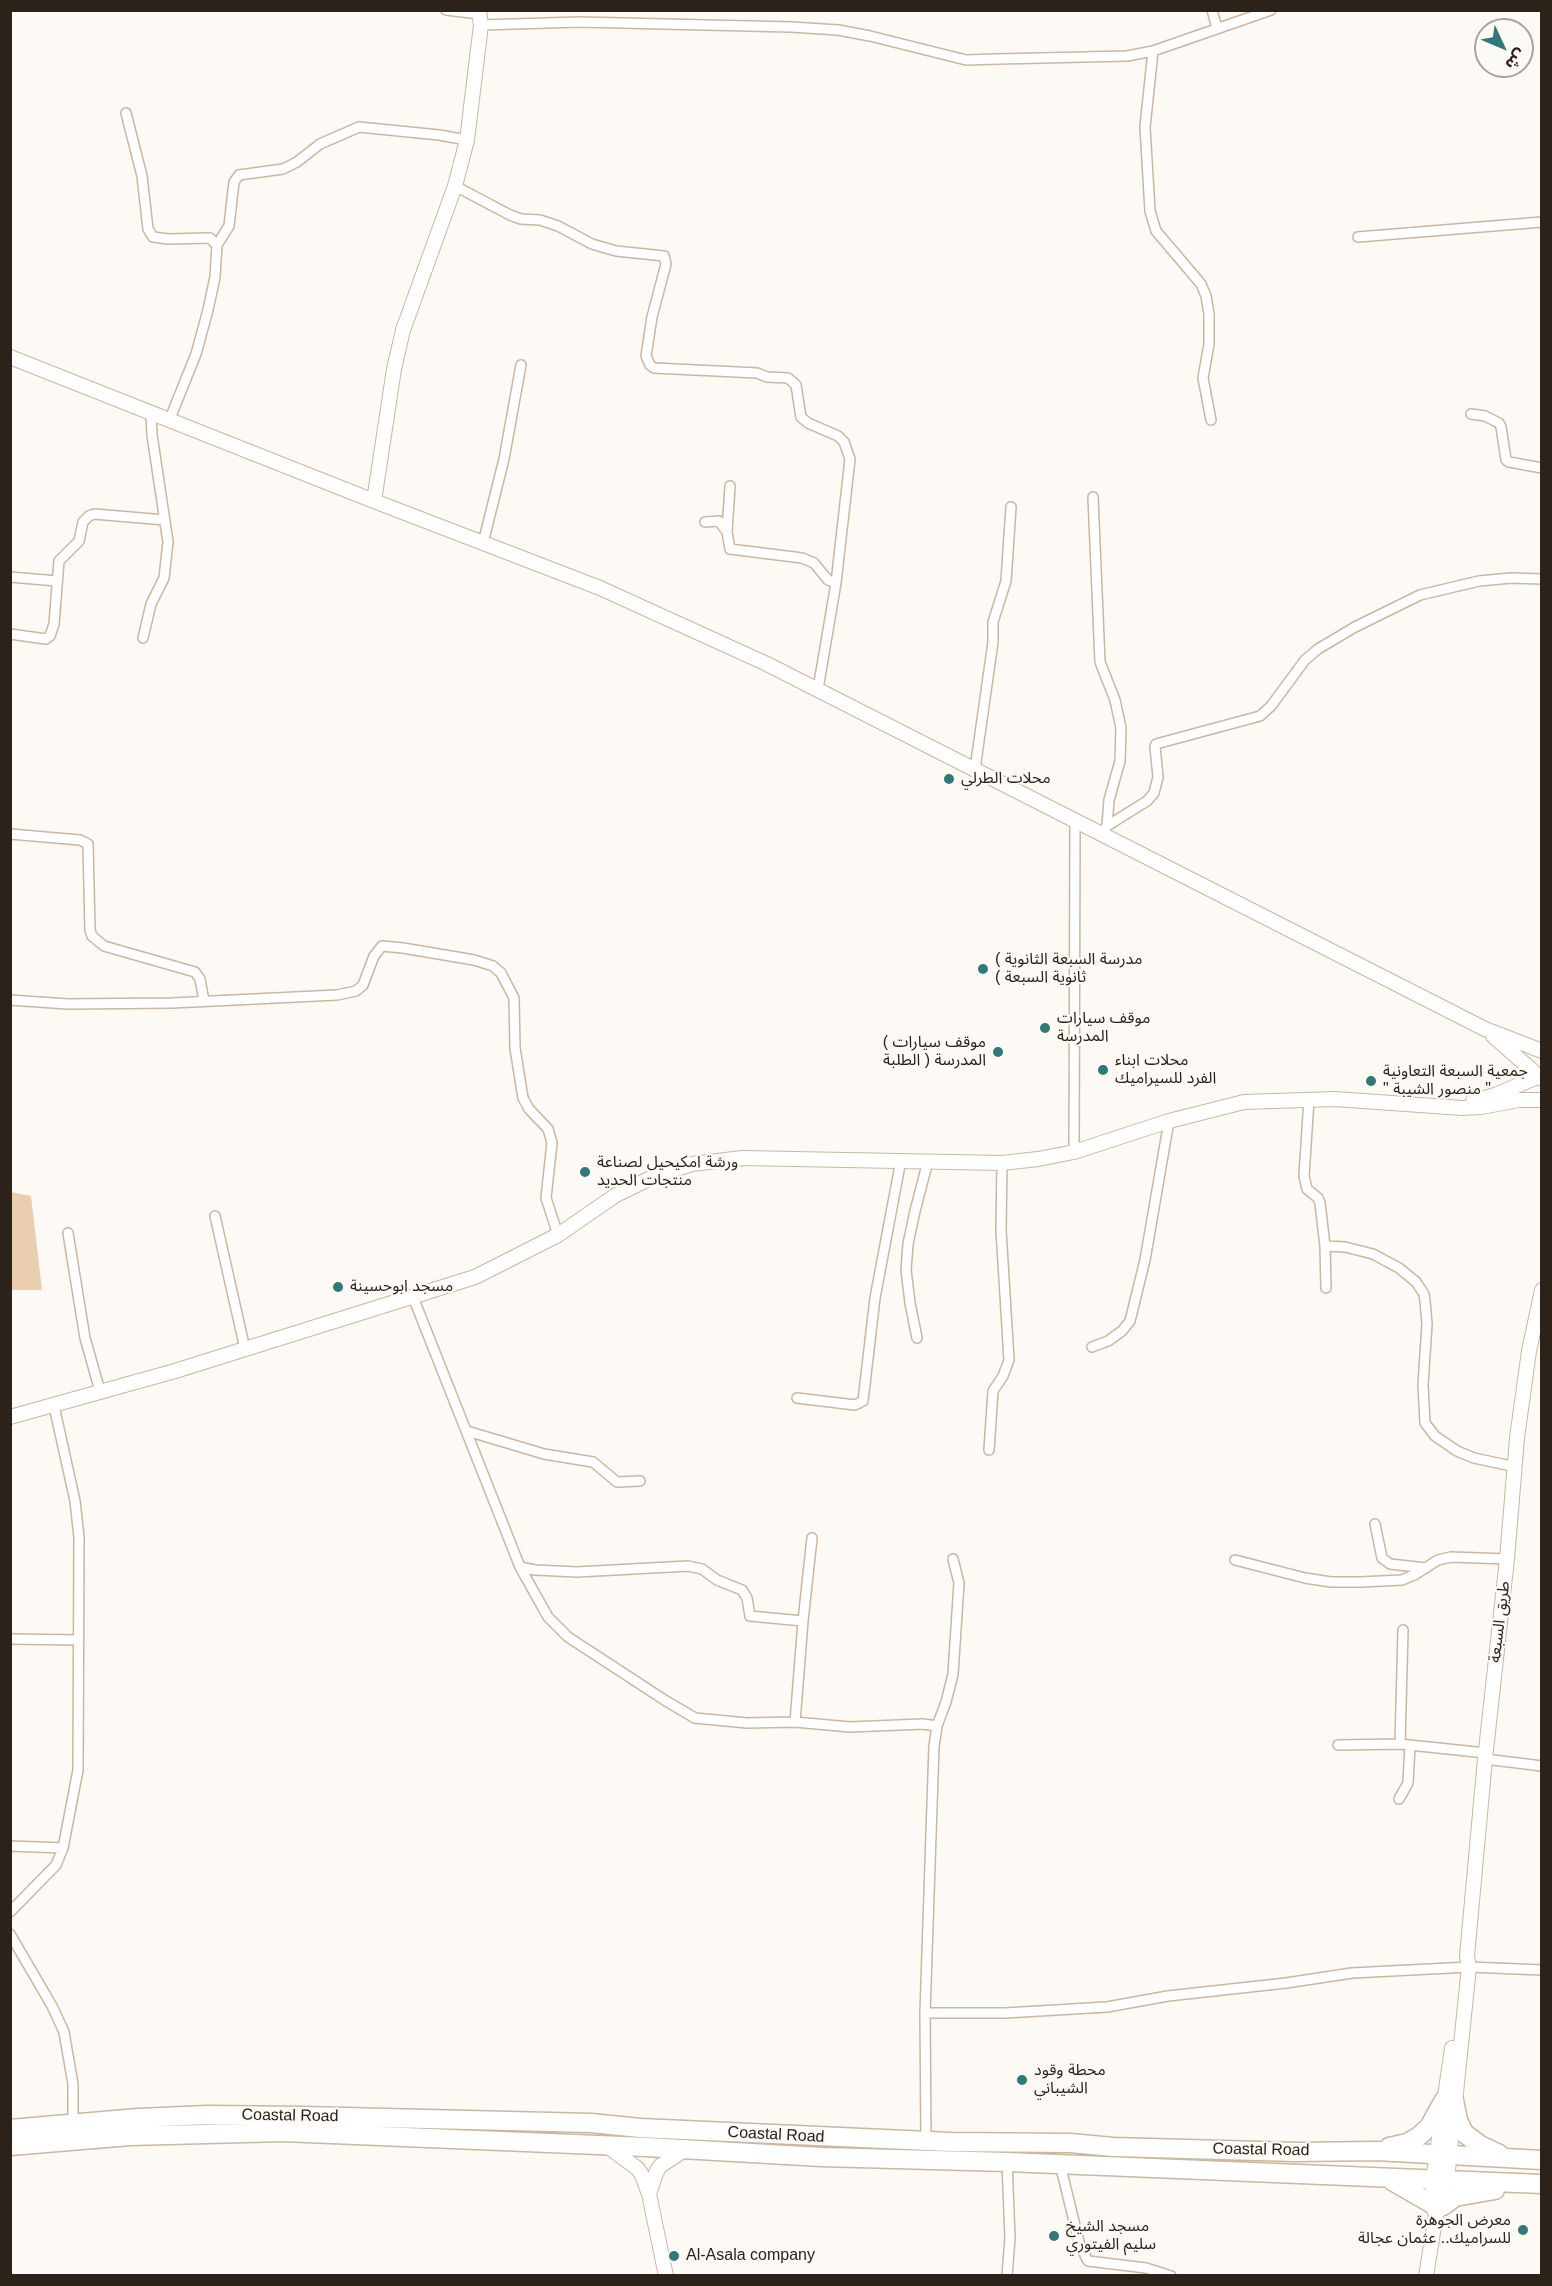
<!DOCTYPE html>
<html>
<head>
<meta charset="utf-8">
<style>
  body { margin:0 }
  #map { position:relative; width:1552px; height:2286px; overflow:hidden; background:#fdf9f4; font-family:Arial,"Noto Sans Arabic",sans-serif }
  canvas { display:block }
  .frame { position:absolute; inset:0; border:12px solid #2b231a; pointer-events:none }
  .north { position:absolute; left:1474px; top:18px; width:60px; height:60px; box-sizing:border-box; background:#fdf9f4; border:2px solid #a9a39d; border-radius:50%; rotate:134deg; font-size:16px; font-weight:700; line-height:24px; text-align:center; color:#2b231a }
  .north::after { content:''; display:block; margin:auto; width:21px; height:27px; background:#2f7978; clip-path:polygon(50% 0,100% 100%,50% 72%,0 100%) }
</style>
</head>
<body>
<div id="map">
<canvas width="1552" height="2286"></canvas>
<div class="frame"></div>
<div class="north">ش</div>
</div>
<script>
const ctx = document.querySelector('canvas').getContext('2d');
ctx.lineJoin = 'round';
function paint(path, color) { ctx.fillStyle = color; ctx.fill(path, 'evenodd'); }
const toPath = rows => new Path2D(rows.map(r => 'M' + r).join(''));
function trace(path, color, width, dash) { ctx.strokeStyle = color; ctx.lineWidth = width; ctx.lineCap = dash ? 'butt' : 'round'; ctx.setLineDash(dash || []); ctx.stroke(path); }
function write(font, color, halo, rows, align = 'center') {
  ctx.font = font + ' Arial,"Noto Sans Arabic",sans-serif'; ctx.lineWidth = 4.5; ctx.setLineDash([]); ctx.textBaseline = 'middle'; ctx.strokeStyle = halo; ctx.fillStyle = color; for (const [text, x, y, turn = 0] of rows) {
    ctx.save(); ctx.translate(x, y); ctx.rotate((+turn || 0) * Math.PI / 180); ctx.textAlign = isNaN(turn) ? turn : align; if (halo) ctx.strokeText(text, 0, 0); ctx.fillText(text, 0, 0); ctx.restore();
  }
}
paint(toPath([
  [11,1192,31,1196,42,1290,11,1290]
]), '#e9cfb0');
const street = toPath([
  [446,10,479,14],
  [1212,10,1217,28],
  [481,25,579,22,791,27,838,30,870,36,966,60,998,59,1127,56,1153,51,1271,10],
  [1153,51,1145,127,1150,211,1156,231,1201,284,1206,296,1209,314,1209,344,1203,378,1211,420],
  [126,113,142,176,148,229,153,237,168,239,210,238,217,245,215,277,208,310,196,354,169,421],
  [455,186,510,215,521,219,540,220,558,226,592,244,616,251,664,256,666,264,652,317,646,356,650,365,654,368,757,373,767,377,788,378,796,385,801,417,808,423,838,436,844,442,850,459,836,583,818,689],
  [1358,237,1542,222],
  [217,245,229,226,234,182,239,175,283,169,297,162,320,144,359,127,439,135,467,140],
  [1471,414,1485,416,1499,423,1501,427,1506,460,1509,462,1542,468],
  [1093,497,1100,662,1115,700,1121,728,1120,761,1109,800,1107,826],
  [705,522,719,521,727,532,730,549,802,558,814,563,828,580,836,583],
  [727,532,730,486],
  [483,543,504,459,521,365],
  [10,577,57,581],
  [10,634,46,639,50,636,54,624,59,561,79,541,83,522,89,516,94,514,165,520],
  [143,638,151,604,164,578,168,542,152,435,151,414],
  [975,769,993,642,993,622,1006,581,1011,507],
  [1101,833,1107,826,1147,801,1154,793,1158,777,1155,747,1156,744,1260,716,1271,706,1305,660,1318,649,1355,627,1420,595,1479,581,1511,578,1542,579],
  [10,834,80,840,88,844,90,930,92,936,104,946,195,972,200,979,204,1001],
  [10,1000,68,1004,172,1003,337,995,356,991,363,985,374,956,382,946,403,948,474,960,493,966,501,973,514,998,515,1048,523,1098,529,1109,548,1129,552,1143,546,1198,558,1235],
  [1309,1099,1304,1176,1307,1189,1318,1198,1320,1203,1325,1246,1326,1288],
  [1074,1152,1075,819],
  [215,1216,245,1349],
  [68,1233,85,1338,100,1391],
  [1325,1246,1345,1247,1373,1254,1399,1268,1416,1282,1424,1294,1425,1301,1427,1324,1423,1385,1425,1423,1435,1436,1457,1451,1474,1458,1516,1467],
  [413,1297,520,1567,548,1617,568,1637,666,1701,695,1718,747,1723,795,1722,850,1727,923,1724,937,1726],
  [917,1338,910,1303,906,1270,908,1244,915,1211,928,1161],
  [1092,1347,1108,1341,1122,1331,1130,1321,1145,1260,1169,1121],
  [797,1398,855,1405,863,1401,875,1298,901,1160],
  [467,1431,544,1454,593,1462,617,1482,640,1481],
  [989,1450,993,1391,1003,1376,1009,1360,1001,1230,1002,1163],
  [1375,1524,1382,1558,1390,1564,1426,1568],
  [1235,1560,1305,1578,1331,1582,1361,1582,1402,1580,1416,1574,1438,1560,1451,1557,1507,1559],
  [520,1567,535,1570,577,1572,688,1566,702,1569,717,1580,742,1590,747,1598,750,1616,803,1621,795,1722],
  [803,1621,812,1538],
  [10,1639,79,1640],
  [1400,1744,1403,1630],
  [1338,1745,1400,1744,1486,1753],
  [1485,1759,1542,1766],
  [1399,1799,1408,1783,1410,1745],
  [10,1846,63,1848],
  [10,1912,56,1865,63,1848,78,1770,79,1537,75,1501,54,1406],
  [10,1934,52,2006,64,2032,73,2084,73,2123],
  [925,2013,1005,2013,1107,2007,1168,1996,1286,1983,1352,1973,1469,1967,1542,1970],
  [926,2140,925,2013,934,1746,937,1726,946,1702,953,1674,959,1583,953,1559],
  [1060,2164,1080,2246,1088,2261,1146,2268,1171,2276],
  [1007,2276,1010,2238,1007,2162]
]);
const secondary = toPath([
  [10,357,374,501,600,588,767,664,1485,1029,1542,1051],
  [374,501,394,369,403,330,455,186,467,140,481,25,479,10],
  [1493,1036,1542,1079],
  [1473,1101,1495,1095,1542,1075],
  [10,1417,175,1371,475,1277,558,1235,616,1195,657,1175,692,1164,742,1158,1002,1163,1038,1159,1074,1152,1169,1121,1244,1102,1335,1099,1462,1108,1481,1107,1519,1100,1542,1100],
  [607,2146,637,2168,642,2175,649,2194,666,2276],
  [649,2194,656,2173,660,2166,686,2149],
  [1434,2210,1432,2204,1433,2180,1452,2048],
  [1426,2276,1436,2214,1443,2206,1447,2180,1469,1967,1467,1956,1485,1759,1507,1559,1517,1438,1529,1351,1542,1290]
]);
const highway = toPath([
  [1454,2100,1458,2120,1464,2133,1480,2145,1499,2154],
  [10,2129,138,2118,208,2115,303,2116,591,2123,640,2128,951,2142,1070,2143,1113,2147,1296,2152,1376,2151,1542,2160],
  [10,2146,130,2136,283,2132,646,2147,821,2157,1007,2162,1542,2184],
  [1389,2147,1407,2143,1419,2136,1429,2127,1444,2100],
  [1392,2181,1432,2204],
  [1443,2206,1455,2197,1495,2190]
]);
trace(street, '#cbb79f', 12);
trace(secondary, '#cbb79f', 16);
trace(highway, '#cbb79f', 21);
trace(street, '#fff', 9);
trace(secondary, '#fff', 14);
trace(highway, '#fff', 18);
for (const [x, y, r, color] of [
  [949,779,6,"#2f7978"],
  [983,969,6,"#2f7978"],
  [1045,1028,6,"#2f7978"],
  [998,1052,6,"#2f7978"],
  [1103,1070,6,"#2f7978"],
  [1371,1081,6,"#2f7978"],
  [585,1172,6,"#2f7978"],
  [338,1287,6,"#2f7978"],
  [1022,2080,6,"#2f7978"],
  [1523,2230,6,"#2f7978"],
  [1054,2236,6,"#2f7978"],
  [674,2256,6,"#2f7978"]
]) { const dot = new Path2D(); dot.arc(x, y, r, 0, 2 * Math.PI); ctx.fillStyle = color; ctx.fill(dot); trace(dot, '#fdf9f4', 2); }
write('16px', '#2b231a', '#fdf9f4', [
  ["محلات الطرلي",961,779],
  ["( مدرسة السبعة الثانوية",995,960],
  ["( ثانوية السبعة",995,978],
  ["موقف سيارات",1057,1019],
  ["المدرسة",1057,1037],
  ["( موقف سيارات",986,1043,"right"],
  ["المدرسة ( الطلبة",986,1061,"right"],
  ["محلات ابناء",1115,1061],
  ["الفرد للسيراميك",1115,1079],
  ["جمعية السبعة التعاونية",1383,1072],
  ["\" منصور الشيبة \"",1383,1090],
  ["ورشة امكيحيل لصناعة",597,1163],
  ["منتجات الحديد",597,1181],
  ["مسجد ابوحسينة",350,1287],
  ["محطة وقود",1034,2071],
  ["الشيباني",1034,2089],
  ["معرض الجوهرة",1511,2221,"right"],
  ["للسراميك.. عثمان عجالة",1511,2239,"right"],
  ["مسجد الشيخ",1066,2227],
  ["سليم الفيتوري",1066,2245],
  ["Al-Asala company",686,2256]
], 'left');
write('16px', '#2b231a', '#fdf9f4', [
  ["طريق السبعة",1500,1622,-83],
  ["Coastal Road",290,2116,1],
  ["Coastal Road",776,2135,3],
  ["Coastal Road",1261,2150,1]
]);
</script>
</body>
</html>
